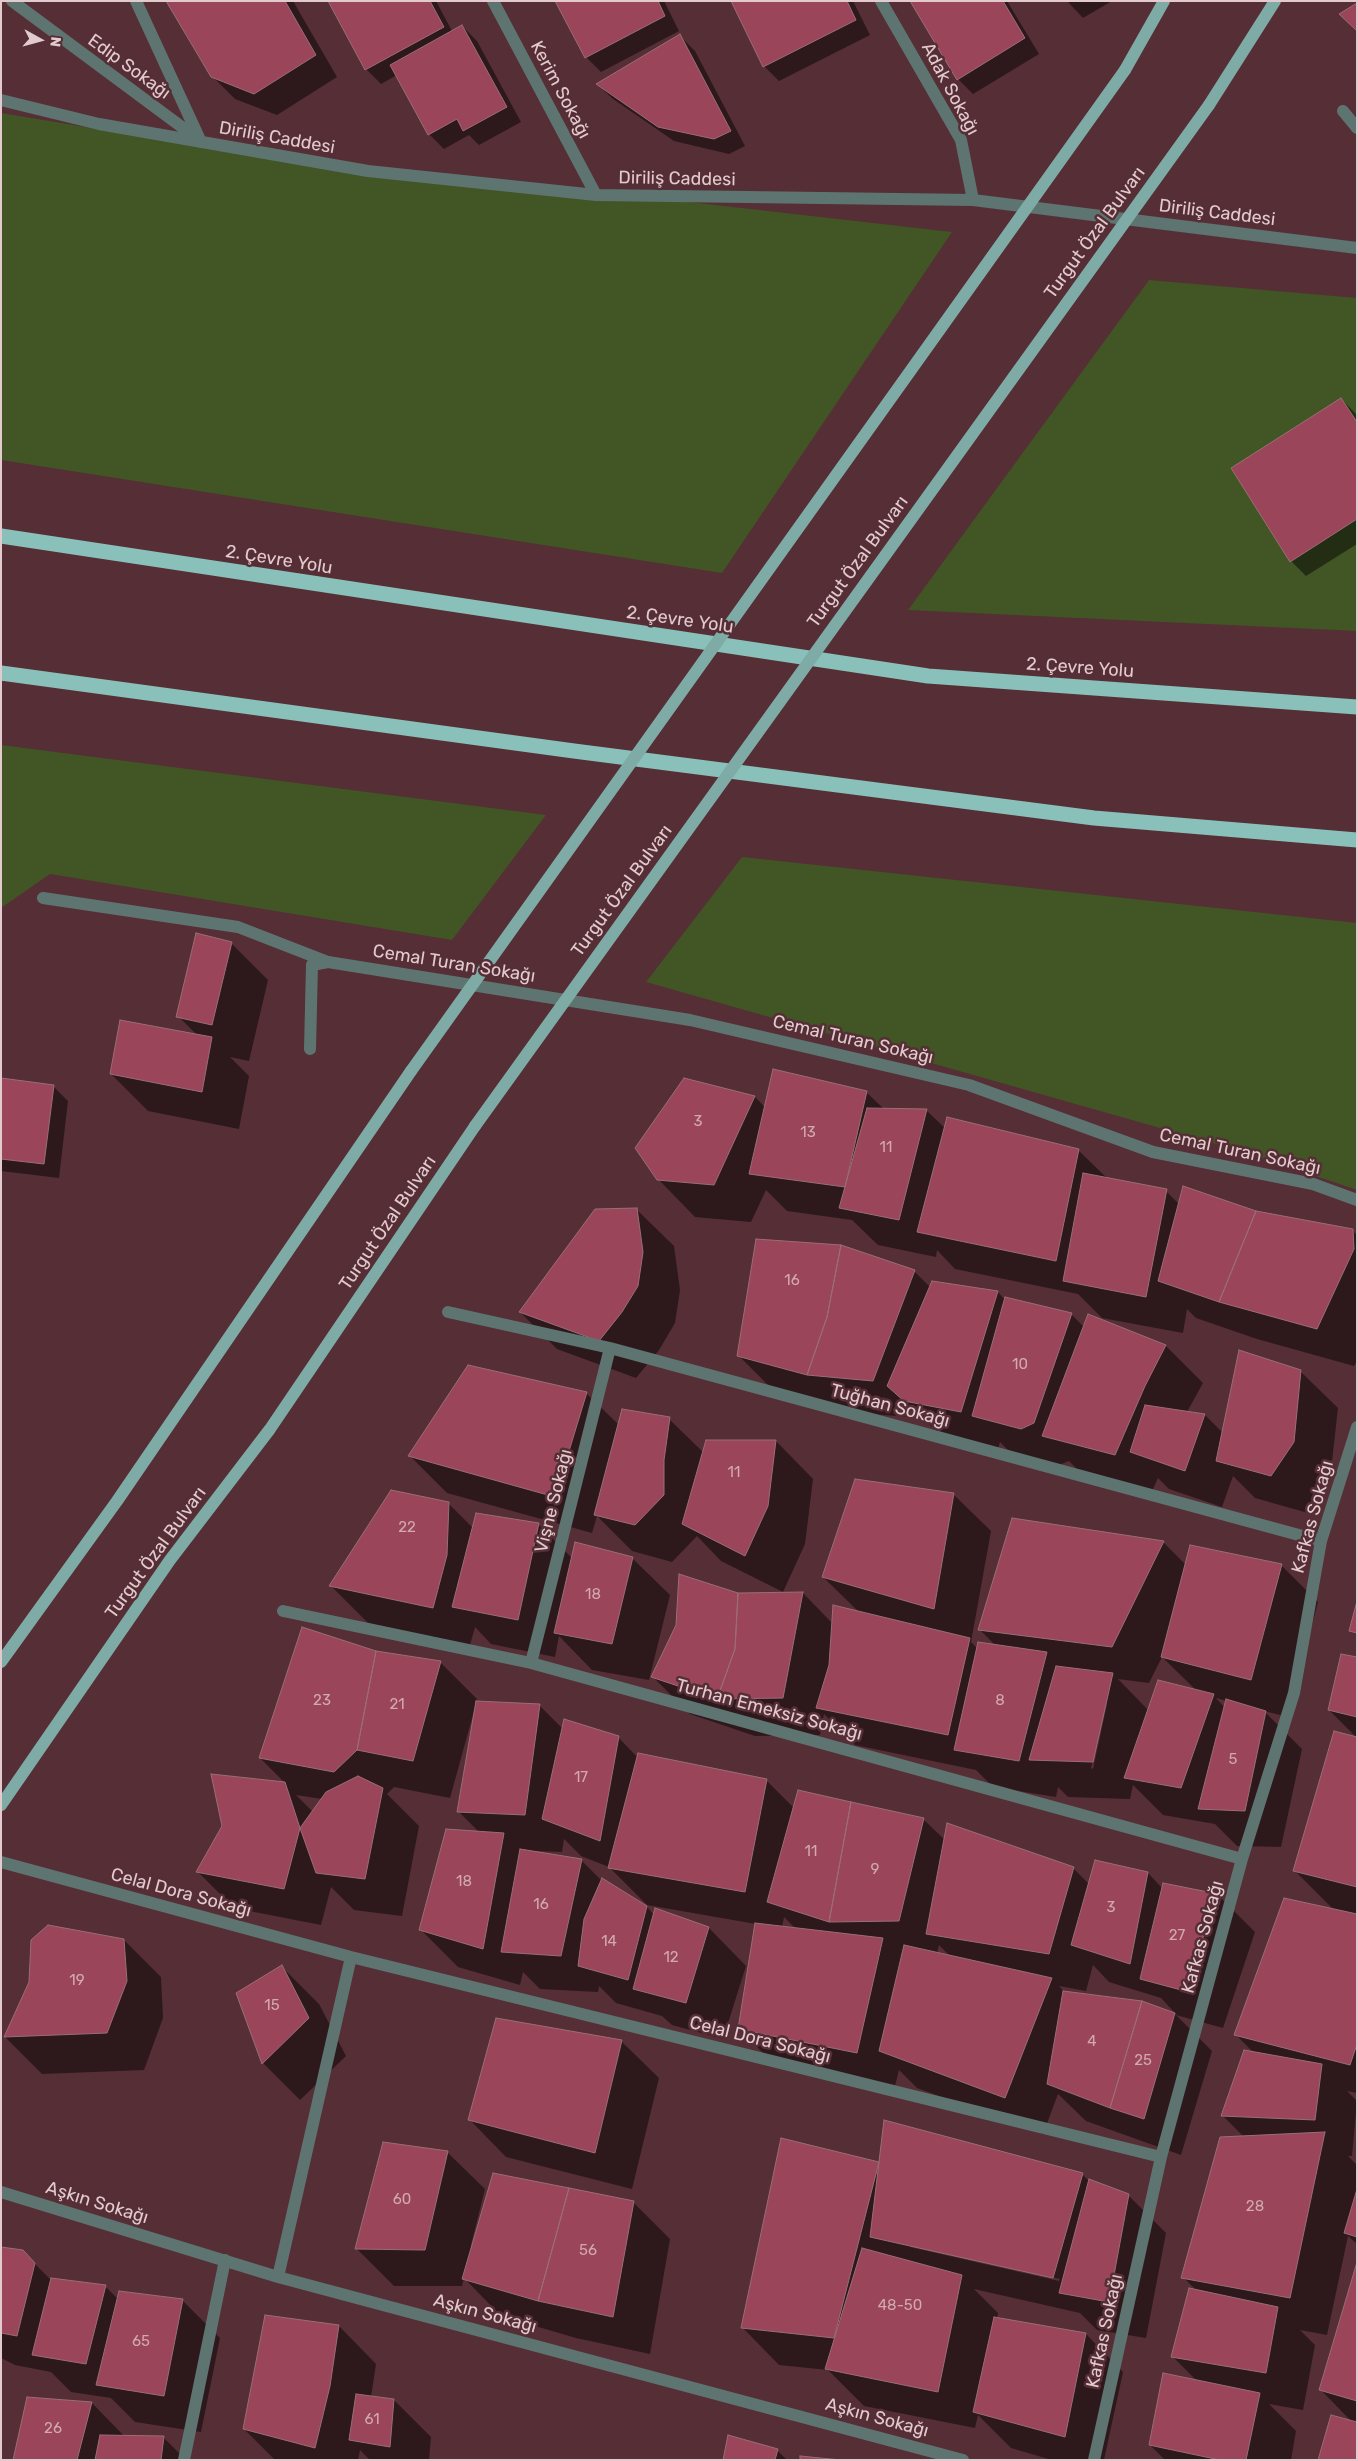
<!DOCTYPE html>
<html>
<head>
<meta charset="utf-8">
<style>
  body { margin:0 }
  #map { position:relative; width:1358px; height:2461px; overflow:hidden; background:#552e36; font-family:Rubik,sans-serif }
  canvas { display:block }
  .frame { position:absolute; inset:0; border:2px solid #e3cace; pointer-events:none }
  .north { position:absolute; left:15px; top:15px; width:50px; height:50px; -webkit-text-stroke:4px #552e36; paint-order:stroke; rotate:97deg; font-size:14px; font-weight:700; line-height:20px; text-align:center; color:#e3cace }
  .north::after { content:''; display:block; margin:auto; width:18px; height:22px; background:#e3cace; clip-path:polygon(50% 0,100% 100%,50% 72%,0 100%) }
</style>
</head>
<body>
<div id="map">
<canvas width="1358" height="2461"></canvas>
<div class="frame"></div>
<div class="north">N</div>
</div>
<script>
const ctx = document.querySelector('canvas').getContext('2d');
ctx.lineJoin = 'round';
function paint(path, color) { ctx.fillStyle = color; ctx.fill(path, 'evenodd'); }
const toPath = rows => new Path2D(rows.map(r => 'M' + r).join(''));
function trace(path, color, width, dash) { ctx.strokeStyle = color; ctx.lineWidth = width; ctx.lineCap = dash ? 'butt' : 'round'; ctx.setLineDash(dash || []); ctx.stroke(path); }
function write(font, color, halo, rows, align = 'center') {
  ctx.font = font + ' Rubik,sans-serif'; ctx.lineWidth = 5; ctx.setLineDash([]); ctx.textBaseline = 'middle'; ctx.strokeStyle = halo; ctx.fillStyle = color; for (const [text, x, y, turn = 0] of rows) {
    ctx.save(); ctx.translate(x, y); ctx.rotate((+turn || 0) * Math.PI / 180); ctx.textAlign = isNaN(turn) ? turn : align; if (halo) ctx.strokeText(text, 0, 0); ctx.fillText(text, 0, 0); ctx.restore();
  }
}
paint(toPath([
  [1,113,207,147,952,232,722,573,1,460],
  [1149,280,1357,298,1357,631,908,610],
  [1,745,546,815,452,940,50,874,1,908],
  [742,857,1357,923,1357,1190,1248,1153,646,982]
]), '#425524');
paint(toPath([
  [167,1,293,1,337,77,277,115,235,99,212,76],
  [329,1,436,1,452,31,462,26,477,41,521,122,479,145,469,135,444,149,429,134,397,75,381,84,366,69],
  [557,1,664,1,679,31,601,72,586,57],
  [732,1,853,1,870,35,779,81,764,66],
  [912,1,1007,1,1039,54,973,94,958,79],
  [1067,1,1112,1,1083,18],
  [680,36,695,51,745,146,729,154,674,141,613,99,598,85],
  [1341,399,1357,415,1357,544,1306,576,1291,561],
  [231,943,268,980,249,1061,230,1057,249,1076,239,1129,148,1111,111,1074,198,1036,178,1016],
  [1,1080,53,1086,68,1101,59,1178,1,1171],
  [866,1092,884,1109,927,1111,946,1129,1078,1150,1108,1179,1166,1191,1179,1204,1255,1212,1352,1230,1357,1235,1357,1361,1354,1366,1257,1339,1196,1318,1187,1309,1183,1333,1102,1318,1078,1294,955,1269,937,1250,936,1257,878,1245,852,1220,787,1211,766,1190,751,1222,695,1217,658,1179,755,1097,765,1107],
  [636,1209,674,1246,680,1290,675,1323,659,1350,636,1378,557,1349,520,1312],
  [914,1271,931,1288,933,1283,998,1292,1005,1300,1071,1314,1084,1327,1089,1315,1166,1346,1203,1383,1187,1412,1205,1415,1223,1433,1300,1371,1338,1408,1330,1479,1308,1513,1255,1498,1233,1476,1222,1507,1169,1489,1158,1478,1152,1491,1081,1473,1069,1461,1059,1465,1011,1453,1000,1442,998,1449,943,1437,913,1410,910,1417,845,1412,776,1393,739,1356],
  [586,1393,619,1425,669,1419,704,1453,776,1441,813,1479,805,1544,783,1592,721,1561,697,1536,672,1562,632,1551,597,1516,592,1533,447,1493,410,1456],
  [953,1494,991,1531,971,1642,978,1649,996,1646,980,1630,1013,1519,1163,1542,1186,1565,1281,1565,1318,1602,1288,1717,1264,1711,1302,1749,1281,1847,1237,1846,1215,1824,1163,1815,1133,1785,1130,1799,1068,1797,1058,1787,1056,1797,993,1787,976,1770,855,1745,824,1714,820,1735,755,1736,690,1714,653,1677,738,1595,803,1593,833,1624,859,1612,823,1577],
  [1162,1657,1197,1691,1149,1711,1118,1679,1149,1683],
  [1216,1698,1227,1701,1225,1708],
  [1105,1704,1107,1704,1093,1769,1091,1768],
  [448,1503,473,1528,538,1524,572,1558,632,1558,670,1595,649,1680,592,1670,559,1636,555,1657,491,1644,475,1627,470,1645,368,1623,331,1586],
  [376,1653,440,1662,477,1699,476,1703,539,1705,563,1729,618,1737,638,1758,766,1780,794,1808,923,1819,945,1840,1073,1868,1090,1885,1148,1873,1163,1889,1164,1884,1218,1895,1255,1932,1223,2028,1176,2015,1212,2051,1181,2155,1086,2121,1058,2094,1043,2134,917,2088,899,2070,894,2090,776,2066,739,2029,756,1924,647,1905,609,1867,581,1856,564,1839,562,1852,535,1851,535,1852,581,1860,602,1881,647,1907,654,1915,656,1910,709,1928,746,1966,723,2039,672,2025,662,2016,616,2003,599,1986,598,1992,540,1989,523,1972,520,1985,458,1967,421,1930,480,1833,459,1812,476,1711,474,1711,450,1798,394,1787,387,1794,419,1826,402,1916,354,1910,331,1887,321,1925,234,1908,197,1871,223,1827,212,1776,285,1783,260,1758],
  [296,1795,322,1799,313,1812],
  [784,1917,796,1929,782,1927],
  [939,1945,951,1957,937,1954],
  [1093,1965,1109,1982,1161,1998,1177,2015,1142,2002,1065,1993,1059,1986,1086,1991],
  [1357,1659,1357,1738,1329,1710],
  [1357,1739,1357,2093,1347,2091,1357,2101,1352,2156,1348,2156,1357,2165,1357,2244,1348,2236,1327,2335,1300,2330,1315,2345,1303,2410,1269,2404,1296,2431,1291,2460,1165,2460,1150,2445,1197,2381,1173,2357,1196,2290,1183,2277,1244,2137,1223,2116,1254,2053,1236,2035,1334,1910,1295,1871],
  [124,1940,161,1977,163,2018,144,2070,42,2074,5,2037,30,1982],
  [282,1967,319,2004,346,2056,300,2100,263,2063,237,1994],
  [621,2041,659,2078,632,2189,506,2157,469,2119],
  [782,2140,880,2164,1082,2174,1090,2182,1128,2195,1166,2233,1146,2338,1097,2330,1080,2313,974,2289,998,2313,997,2319,1086,2334,1123,2372,1104,2460,1052,2460,1011,2448,978,2415,975,2428,864,2406,828,2370,779,2365,742,2327],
  [910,2245,1060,2279,1059,2281,910,2247],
  [447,2152,485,2189,471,2245,633,2202,670,2239,650,2354,576,2338,501,2316,464,2278,462,2286,394,2286,357,2249],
  [1,2249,22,2251,52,2281,105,2286,118,2299,182,2300,220,2338,201,2432,135,2422,111,2398,71,2392,51,2372,15,2365,1,2358],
  [1357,2266,1357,2460,1353,2423,1320,2389],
  [339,2326,376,2364,371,2397,394,2400,431,2437,429,2460,370,2460,360,2450,358,2460,275,2460,244,2429],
  [92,2403,125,2437,163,2437,186,2460,14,2460],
  [777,2450,787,2460,724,2460]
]), '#0007');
const building = toPath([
  [166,1,285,1,316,55,254,94,211,77,166,1],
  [328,1,430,1,444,27,365,70,328,1],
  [555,1,658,1,665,16,585,58,555,1],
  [731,1,847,1,856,20,763,67,731,1],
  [910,1,1003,1,1025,38,957,80,910,1],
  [1357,3,1357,31,1339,14,1357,3],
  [462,25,507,107,463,131,457,119,428,135,390,65,462,25],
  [680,34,731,131,714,139,658,127,596,84,680,34],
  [1341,398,1357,422,1357,519,1290,562,1231,468,1341,398],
  [196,933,232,942,212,1025,176,1017,196,933],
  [120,1020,212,1037,202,1092,110,1074,120,1020],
  [773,1069,867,1091,845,1187,749,1174,773,1069],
  [1,1078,54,1085,44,1164,1,1159,1,1078],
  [684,1078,755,1096,714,1185,657,1180,635,1148,684,1078],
  [867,1108,927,1109,899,1220,839,1208,867,1108],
  [947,1117,1079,1149,1056,1261,917,1232,947,1117],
  [1083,1173,1167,1189,1146,1297,1063,1281,1083,1173],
  [1183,1186,1256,1211,1219,1302,1158,1281,1183,1186],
  [637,1208,643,1252,638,1286,622,1312,599,1341,519,1312,595,1209,637,1208],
  [1256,1211,1353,1229,1354,1249,1317,1329,1219,1302,1256,1211],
  [756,1239,841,1245,827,1317,807,1375,737,1356,756,1239],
  [841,1245,915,1270,873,1381,807,1375,827,1317,841,1245],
  [932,1281,998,1291,961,1412,904,1401,887,1386,932,1281],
  [1005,1297,1072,1313,1034,1423,1021,1429,972,1416,1005,1297],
  [1088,1314,1166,1345,1145,1386,1115,1455,1042,1436,1088,1314],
  [1239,1350,1301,1370,1294,1442,1271,1476,1216,1461,1239,1350],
  [468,1365,587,1392,555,1497,408,1456,468,1365],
  [1145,1405,1205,1414,1185,1471,1130,1452,1145,1405],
  [622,1409,670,1417,664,1460,664,1495,635,1525,594,1515,622,1409],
  [706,1440,776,1440,768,1506,745,1556,682,1524,706,1440],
  [855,1479,954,1493,934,1609,822,1577,855,1479],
  [391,1490,449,1502,447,1555,433,1608,329,1586,391,1490],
  [476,1513,539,1523,518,1620,452,1607,476,1513],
  [1012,1518,1164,1541,1112,1647,978,1630,1012,1518],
  [575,1542,633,1557,612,1644,554,1633,575,1542],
  [1190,1545,1282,1564,1251,1680,1161,1657,1190,1545],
  [679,1574,738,1593,735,1649,717,1699,651,1677,676,1625,679,1574],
  [803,1592,783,1698,717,1699,735,1649,738,1593,803,1592],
  [1357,1601,1357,1633,1349,1631,1357,1601],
  [833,1605,970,1638,948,1735,816,1708,829,1665,833,1605],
  [302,1627,376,1651,357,1750,334,1772,259,1758,302,1627],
  [978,1642,1047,1652,1019,1761,954,1750,978,1642],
  [376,1651,441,1661,413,1761,357,1750,376,1651],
  [1341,1654,1357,1657,1357,1717,1328,1710,1341,1654],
  [1056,1666,1113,1673,1093,1762,1029,1760,1056,1666],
  [1158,1680,1214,1694,1181,1788,1124,1778,1158,1680],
  [1226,1699,1266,1711,1245,1811,1198,1809,1226,1699],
  [476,1701,540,1704,525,1815,457,1812,476,1701],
  [564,1719,619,1736,600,1841,542,1819,564,1719],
  [1334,1731,1357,1737,1357,1887,1293,1871,1334,1731],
  [638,1753,767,1779,745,1892,608,1868,638,1753],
  [211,1774,285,1782,300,1828,284,1889,196,1872,222,1826,211,1774],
  [358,1776,383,1788,365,1879,316,1873,300,1828,326,1792,358,1776],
  [798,1790,851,1802,829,1922,767,1902,798,1790],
  [851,1802,924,1818,899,1921,829,1922,851,1802],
  [947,1823,1074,1867,1049,1954,926,1934,947,1823],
  [446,1829,504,1833,483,1949,419,1930,446,1829],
  [520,1849,582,1859,561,1956,501,1952,520,1849],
  [1095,1860,1148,1872,1130,1964,1071,1945,1095,1860],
  [602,1878,647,1906,628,1980,578,1966,584,1919,602,1878],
  [1163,1883,1218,1894,1185,1991,1140,1979,1163,1883],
  [1284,1898,1357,1914,1357,2044,1350,2065,1234,2035,1284,1898],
  [655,1908,709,1927,686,2003,633,1989,655,1908],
  [755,1923,883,1938,857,2053,738,2029,755,1923],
  [48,1925,124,1939,127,1981,107,2033,4,2037,29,1982,31,1940,48,1925],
  [904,1945,1052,1978,1005,2098,879,2051,904,1945],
  [282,1965,309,2018,262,2064,236,1993,282,1965],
  [1063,1991,1142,2001,1110,2108,1047,2084,1063,1991],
  [1142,2001,1175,2013,1144,2119,1110,2108,1142,2001],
  [496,2018,622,2040,595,2153,468,2120,496,2018],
  [1244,2050,1322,2064,1315,2120,1221,2116,1244,2050],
  [884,2120,1083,2173,1053,2278,870,2237,884,2120],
  [1325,2132,1290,2298,1181,2278,1220,2137,1325,2132],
  [781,2138,879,2162,834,2338,741,2328,781,2138],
  [383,2142,448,2151,425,2250,355,2249,383,2142],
  [493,2173,569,2188,538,2301,462,2279,493,2173],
  [1089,2179,1129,2194,1109,2302,1059,2293,1089,2179],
  [569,2188,634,2201,613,2317,538,2301,569,2188],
  [1357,2189,1357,2237,1344,2233,1357,2189],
  [1,2247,23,2250,35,2263,17,2336,1,2333,1,2247],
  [862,2248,962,2275,938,2392,825,2369,862,2248],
  [1357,2262,1357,2401,1319,2390,1357,2262],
  [51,2278,106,2285,86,2364,32,2355,51,2278],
  [1189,2288,1278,2307,1266,2373,1171,2357,1189,2288],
  [119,2291,183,2299,164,2396,96,2385,119,2291],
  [265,2315,339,2325,330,2386,315,2448,243,2429,265,2315],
  [994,2317,1086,2333,1065,2437,973,2412,994,2317],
  [1163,2373,1260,2393,1246,2460,1220,2460,1149,2445,1163,2373],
  [356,2394,394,2399,390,2447,349,2440,356,2394],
  [27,2397,92,2402,77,2460,13,2460,27,2397],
  [1331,2415,1357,2422,1357,2460,1318,2460,1331,2415],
  [100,2435,164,2436,161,2460,95,2460,100,2435],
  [728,2435,778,2449,775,2460,723,2460,728,2435],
  [800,2456,841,2460,800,2460,800,2456]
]);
paint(building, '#9a455a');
trace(building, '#9a6e76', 1);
trace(toPath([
  [12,1,198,139],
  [136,1,201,142],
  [493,1,596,195],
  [881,1,961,140,973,200],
  [1,100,99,124,368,171,596,195,973,200,1357,248],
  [1343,111,1357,128],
  [43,898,238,927,328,962,690,1020,969,1085,1153,1152,1313,1184,1357,1200],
  [310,1049,312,965,328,962],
  [448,1312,610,1348,1321,1541],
  [283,1611,531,1663,1242,1859],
  [531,1663,610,1348],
  [1,1862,351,1957,1161,2157],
  [1,2192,278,2277,963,2460],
  [278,2277,351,1957],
  [184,2460,225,2260],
  [1094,2460,1161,2157,1242,1859,1294,1693,1321,1541,1357,1427]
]), '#5e7471', 12);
trace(toPath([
  [1125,70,1164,1],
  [1209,105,1275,1],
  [1,1662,117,1501,411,1071],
  [1,1805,170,1560,270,1429,475,1126]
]), '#7eaba5', 12);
trace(toPath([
  [1,536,928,676,1357,707],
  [1,673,574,751,1094,818,1357,840]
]), '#89c0ba', 15);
trace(toPath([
  [411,1071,1125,70],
  [475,1126,1209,105]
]), '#7eaba5', 12);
write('15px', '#d1a9b1', null, [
  ["3",698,1122],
  ["13",808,1133],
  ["11",886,1148],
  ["16",792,1281],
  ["10",1020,1365],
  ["11",734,1473],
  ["22",407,1528],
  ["18",593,1595],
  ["23",322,1701],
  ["8",1000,1701],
  ["21",397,1705],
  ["5",1233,1760],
  ["17",581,1778],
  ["11",811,1852],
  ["9",875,1870],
  ["18",464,1882],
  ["16",541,1905],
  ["3",1111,1908],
  ["27",1177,1936],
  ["14",609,1942],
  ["12",671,1958],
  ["19",77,1981],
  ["15",272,2006],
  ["4",1092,2042],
  ["25",1143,2061],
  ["60",402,2200],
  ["28",1255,2207],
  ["56",588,2251],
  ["48-50",900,2306],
  ["65",141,2342],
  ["61",372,2420],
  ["26",53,2429]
]);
write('18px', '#e3cace', '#552e36', [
  ["Edip Sokağı",129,67,36],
  ["Adak Sokağı",950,89,62],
  ["Kerim Sokağı",560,90,62],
  ["Diriliş Caddesi",277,138,10],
  ["Diriliş Caddesi",677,179,1],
  ["Diriliş Caddesi",1217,213,7],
  ["Turgut Özal Bulvarı",1095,233,-54],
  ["2. Çevre Yolu",279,560,9],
  ["Turgut Özal Bulvarı",858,562,-54],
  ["2. Çevre Yolu",680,620,8],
  ["2. Çevre Yolu",1080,668,4],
  ["Turgut Özal Bulvarı",622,891,-54],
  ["Cemal Turan Sokağı",454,964,9],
  ["Cemal Turan Sokağı",853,1040,13],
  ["Cemal Turan Sokağı",1240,1152,12],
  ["Turgut Özal Bulvarı",388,1223,-56],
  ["Tuğhan Sokağı",890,1406,15],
  ["Vişne Sokağı",554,1501,-76],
  ["Kafkas Sokağı",1313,1517,-75],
  ["Turgut Özal Bulvarı",156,1553,-54],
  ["Turhan Emeksiz Sokağı",769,1710,15],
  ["Celal Dora Sokağı",181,1893,15],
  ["Kafkas Sokağı",1203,1937,-75],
  ["Celal Dora Sokağı",760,2040,14],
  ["Aşkın Sokağı",97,2203,17],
  ["Aşkın Sokağı",485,2314,15],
  ["Kafkas Sokağı",1105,2331,-78],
  ["Aşkın Sokağı",877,2418,15]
]);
</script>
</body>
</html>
